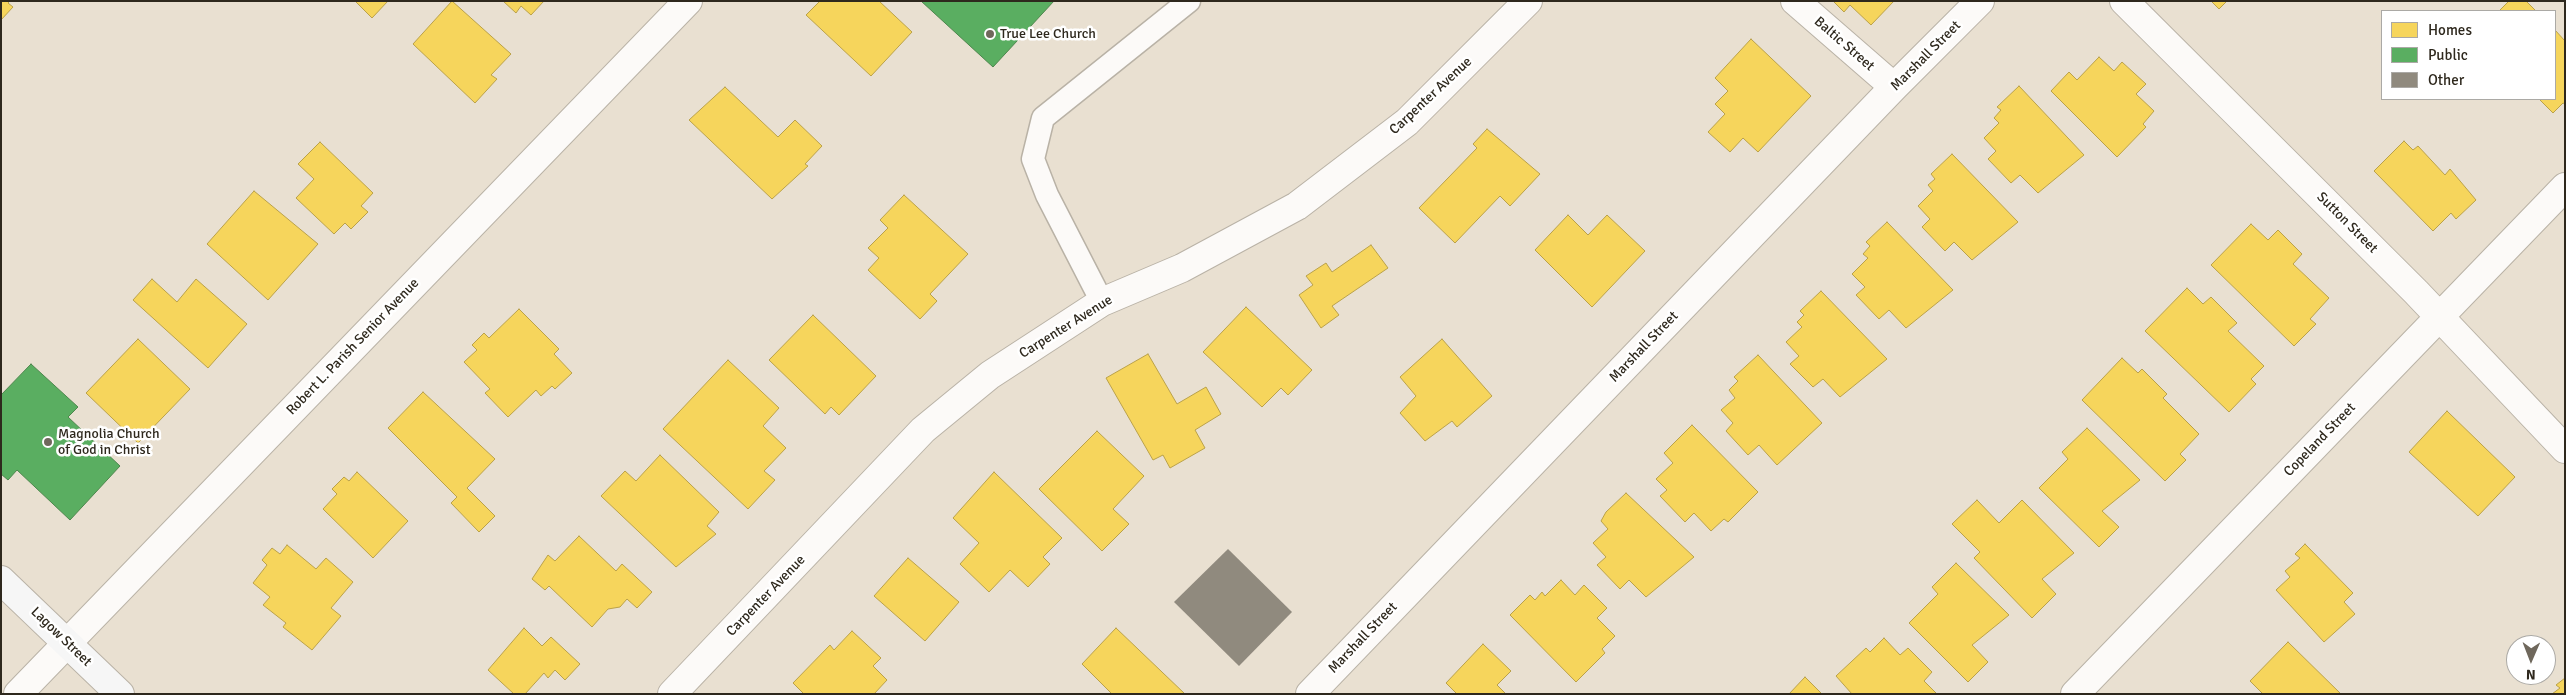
<!DOCTYPE html>
<html>
<head>
<meta charset="utf-8">
<style>
  body { margin:0 }
  #map { position:relative; width:2566px; height:695px; overflow:hidden; background:#e9e0d1; font-family:Signika,sans-serif }
  canvas { display:block }
  .frame { position:absolute; inset:0; border:2px solid #2e281d; pointer-events:none }
  .legend { position:absolute; left:2381px; top:10px; width:175px; height:90px; box-sizing:border-box; background:#fff; border:1px solid #aba9a5; margin:0; padding:6px 9px; list-style:none; font-size:15px; color:#2e281d }
  .legend li { display:flex; align-items:center; gap:10px; height:25px }
  .legend b { width:25px; border:1px solid #aba9a5 }
  .north { position:absolute; left:2506px; top:635px; width:50px; height:50px; box-sizing:border-box; background:#fff; border:1px solid #aba9a5; border-radius:50%; rotate:181deg; font-size:14px; font-weight:700; line-height:20px; text-align:center; color:#2e281d }
  .north::after { content:''; display:block; margin:auto; width:18px; height:22px; background:#6f685c; clip-path:polygon(50% 0,100% 100%,50% 72%,0 100%) }
</style>
</head>
<body>
<div id="map">
<canvas width="2566" height="695"></canvas>
<div class="frame"></div>
<ul class="legend">
<li><b style="height:14px;background:#f6d55c"></b>Homes</li>
<li><b style="height:14px;background:#5aae61"></b>Public</li>
<li><b style="height:14px;background:#908a7e"></b>Other</li>
</ul>
<div class="north">N</div>
</div>
<script>
const ctx = document.querySelector('canvas').getContext('2d');
ctx.lineJoin = 'round';
function paint(path, color) { ctx.fillStyle = color; ctx.fill(path, 'evenodd'); }
const toPath = rows => new Path2D(rows.map(r => 'M' + r).join(''));
function trace(path, color, width, dash) { ctx.strokeStyle = color; ctx.lineWidth = width; ctx.lineCap = dash ? 'butt' : 'round'; ctx.setLineDash(dash || []); ctx.stroke(path); }
function write(font, color, halo, rows, align = 'center') {
  ctx.font = font + ' Signika,sans-serif'; ctx.lineWidth = 5; ctx.setLineDash([]); ctx.textBaseline = 'middle'; ctx.strokeStyle = halo; ctx.fillStyle = color; for (const [text, x, y, turn = 0] of rows) {
    ctx.save(); ctx.translate(x, y); ctx.rotate((+turn || 0) * Math.PI / 180); ctx.textAlign = isNaN(turn) ? turn : align; if (halo) ctx.strokeText(text, 0, 0); ctx.fillText(text, 0, 0); ctx.restore();
  }
}
const homes = toPath([
  [1,1,10,1,8,3,13,7,1,20,1,1],
  [355,1,388,1,372,18,355,1],
  [452,1,511,54,491,75,497,79,475,103,413,44,452,1],
  [503,1,544,1,531,15,521,6,516,13,503,1],
  [820,1,879,1,912,32,871,76,806,15,820,1],
  [1833,1,1894,1,1871,25,1850,5,1844,12,1833,1],
  [2211,1,2227,1,2219,9,2211,1],
  [2509,1,2526,1,2536,11,2499,11,2509,1],
  [2555,30,2565,41,2565,104,2563,103,2553,113,2539,99,2555,99,2555,30],
  [1751,39,1811,96,1758,152,1743,138,1730,152,1708,132,1725,114,1715,104,1728,91,1715,78,1751,39],
  [2099,57,2114,71,2122,62,2146,84,2136,94,2154,111,2143,124,2146,127,2117,157,2051,91,2069,72,2077,80,2099,57],
  [2019,86,2084,155,2038,193,2020,175,2011,183,1988,159,1996,151,1984,138,1999,123,1994,118,2001,110,1997,107,2019,86],
  [725,87,778,137,795,120,822,146,805,164,808,166,772,199,689,120,725,87],
  [1487,129,1540,174,1510,206,1500,196,1455,243,1419,208,1477,148,1473,144,1487,129],
  [2404,141,2413,150,2418,146,2445,175,2450,169,2476,200,2456,219,2451,213,2433,231,2374,171,2404,141],
  [320,142,373,193,361,206,368,212,351,229,345,223,334,234,296,198,314,179,298,164,320,142],
  [1952,154,2018,222,1972,260,1954,242,1945,251,1922,227,1930,219,1918,206,1933,191,1928,185,1935,179,1931,174,1952,154],
  [254,191,318,244,268,300,207,244,254,191],
  [904,195,968,254,930,294,937,301,920,319,868,270,879,258,868,248,888,228,880,220,904,195],
  [1568,215,1588,235,1607,215,1645,251,1592,307,1535,250,1568,215],
  [1887,222,1953,290,1906,328,1889,310,1879,319,1856,295,1865,287,1852,274,1868,258,1863,254,1870,246,1866,242,1887,222],
  [2251,224,2268,240,2278,230,2302,254,2293,264,2329,298,2310,319,2316,324,2294,346,2211,265,2251,224],
  [1371,245,1388,268,1332,306,1339,315,1321,328,1299,295,1313,285,1306,276,1326,263,1332,272,1371,245],
  [152,279,177,302,196,279,247,324,208,368,133,300,152,279],
  [2187,288,2203,304,2211,297,2237,323,2228,331,2264,366,2251,379,2256,384,2229,412,2145,331,2187,288],
  [1821,291,1887,359,1840,397,1823,379,1813,387,1790,364,1799,356,1786,342,1802,327,1797,322,1804,315,1800,311,1821,291],
  [1246,307,1312,370,1288,395,1281,388,1262,407,1203,352,1246,307],
  [519,309,559,349,554,354,572,373,555,389,552,386,541,396,536,390,508,417,485,393,490,389,464,362,477,350,472,345,484,333,489,338,519,309],
  [813,315,876,376,839,415,831,407,825,414,769,360,813,315],
  [138,339,190,389,138,443,86,393,138,339],
  [1442,339,1492,396,1457,427,1452,421,1425,441,1400,413,1416,396,1400,377,1442,339],
  [1148,354,1177,404,1206,387,1221,414,1195,430,1205,448,1170,468,1163,455,1153,460,1106,378,1148,354],
  [1758,355,1822,423,1777,465,1759,445,1748,455,1726,431,1733,423,1721,410,1735,398,1729,390,1738,381,1734,377,1758,355],
  [2122,358,2138,373,2142,369,2167,394,2163,398,2199,434,2180,454,2186,460,2165,481,2082,400,2122,358],
  [728,360,779,408,763,426,786,448,764,471,775,480,748,509,663,429,728,360],
  [423,392,495,459,467,488,495,516,479,532,451,503,457,497,388,428,423,392],
  [2447,411,2515,477,2478,516,2409,452,2447,411],
  [1692,425,1758,492,1728,522,1724,519,1711,531,1694,513,1685,522,1660,496,1667,490,1656,479,1673,463,1664,453,1692,425],
  [2087,428,2140,480,2102,511,2119,527,2099,547,2039,488,2068,459,2062,452,2087,428],
  [1097,431,1144,476,1113,509,1129,524,1102,551,1039,489,1097,431],
  [660,455,719,512,707,526,716,534,676,567,601,496,625,471,636,481,660,455],
  [357,472,408,521,373,558,323,509,337,494,332,489,344,477,349,481,357,472],
  [994,472,1062,538,1043,557,1050,564,1028,587,1010,570,989,592,960,564,979,543,953,518,994,472],
  [1626,493,1694,557,1646,597,1629,580,1620,589,1597,565,1606,557,1593,543,1608,529,1601,521,1606,512,1626,493],
  [1977,500,1999,523,2022,500,2074,553,2042,579,2056,594,2032,618,1974,558,1980,552,1952,524,1977,500],
  [579,536,616,571,622,564,652,592,637,608,627,599,620,607,608,609,592,627,549,586,545,590,532,579,548,555,555,561,579,536],
  [2305,544,2353,593,2344,602,2355,614,2324,642,2276,590,2290,577,2285,571,2300,558,2295,554,2305,544],
  [287,545,316,569,326,558,353,582,331,608,341,616,312,650,283,627,286,623,263,605,270,597,253,583,267,565,262,560,272,548,280,554,287,545],
  [908,558,959,602,925,641,874,596,908,558],
  [1956,563,2009,615,1972,645,1988,662,1968,682,1909,623,1938,594,1932,587,1956,563],
  [1561,580,1575,595,1584,585,1607,608,1597,618,1615,636,1602,649,1605,653,1576,682,1510,615,1530,595,1535,600,1542,592,1545,596,1561,580],
  [524,628,542,646,551,637,580,664,565,680,555,670,548,678,544,673,525,694,514,694,488,670,524,628],
  [1116,628,1185,694,1112,694,1082,664,1116,628],
  [852,631,881,658,873,666,887,680,874,694,804,694,793,683,830,645,834,650,852,631],
  [1884,638,1900,655,1908,648,1932,672,1924,681,1937,694,1852,694,1836,676,1866,648,1870,652,1884,638],
  [2288,642,2341,694,2263,694,2250,681,2288,642],
  [1483,644,1511,671,1497,685,1506,694,1457,694,1446,683,1483,644],
  [1805,677,1822,694,1789,694,1805,677],
  [2565,678,2565,694,2552,694,2560,688,2556,685,2565,678]
]);
paint(homes, '#f6d55c');
trace(homes, '#baa149', 1);
const public = toPath([
  [921,1,1054,1,993,67,921,1],
  [31,364,78,407,68,417,120,466,70,520,17,470,8,480,1,474,1,395,31,364]
]);
paint(public, '#5aae61');
trace(public, '#4d864d', 1);
paint(toPath([
  [1228,549,1292,612,1239,666,1174,602]
]), '#908a7e');
const lane = toPath([
  [1102,302,1047,195,1033,159,1043,118,1189,1]
]);
const street = toPath([
  [1795,1,1894,87],
  [2124,1,2416,292,2565,449],
  [18,694,688,1],
  [672,694,923,430,990,375,1102,302,1182,268,1297,206,1407,122,1528,1],
  [1310,694,1894,87,1980,1],
  [2075,694,2565,187]
]);
const secondary = toPath([
  [1,580,120,694]
]);
trace(lane, '#b9b2a6', 25);
trace(street, '#b9b2a6', 30);
trace(secondary, '#b9b2a6', 30);
trace(lane, '#fcfaf8', 22);
trace(street, '#fcfaf8', 28);
trace(secondary, '#f6f6f6', 28);
for (const [x, y, r, color] of [
  [990,34,5,"#6f685c"],
  [48,442,5,"#6f685c"]
]) { const dot = new Path2D(); dot.arc(x, y, r, 0, 2 * Math.PI); ctx.fillStyle = color; ctx.fill(dot); trace(dot, '#fff', 2); }
write('14px', '#2e281d', '#fff', [
  ["True Lee Church",1000,34],
  ["Magnolia Church",58,434],
  ["of God in Christ",58,450]
], 'left');
write('14px', '#2e281d', '#fff', [
  ["Baltic Street",1844,44,41],
  ["Marshall Street",1926,56,-45],
  ["Carpenter Avenue",1431,96,-43],
  ["Sutton Street",2347,223,45],
  ["Carpenter Avenue",1066,327,-32],
  ["Robert L. Parish Senior Avenue",353,347,-46],
  ["Marshall Street",1644,347,-46],
  ["Copeland Street",2320,440,-46],
  ["Carpenter Avenue",766,596,-46],
  ["Lagow Street",61,637,44],
  ["Marshall Street",1363,638,-46]
]);
</script>
</body>
</html>
